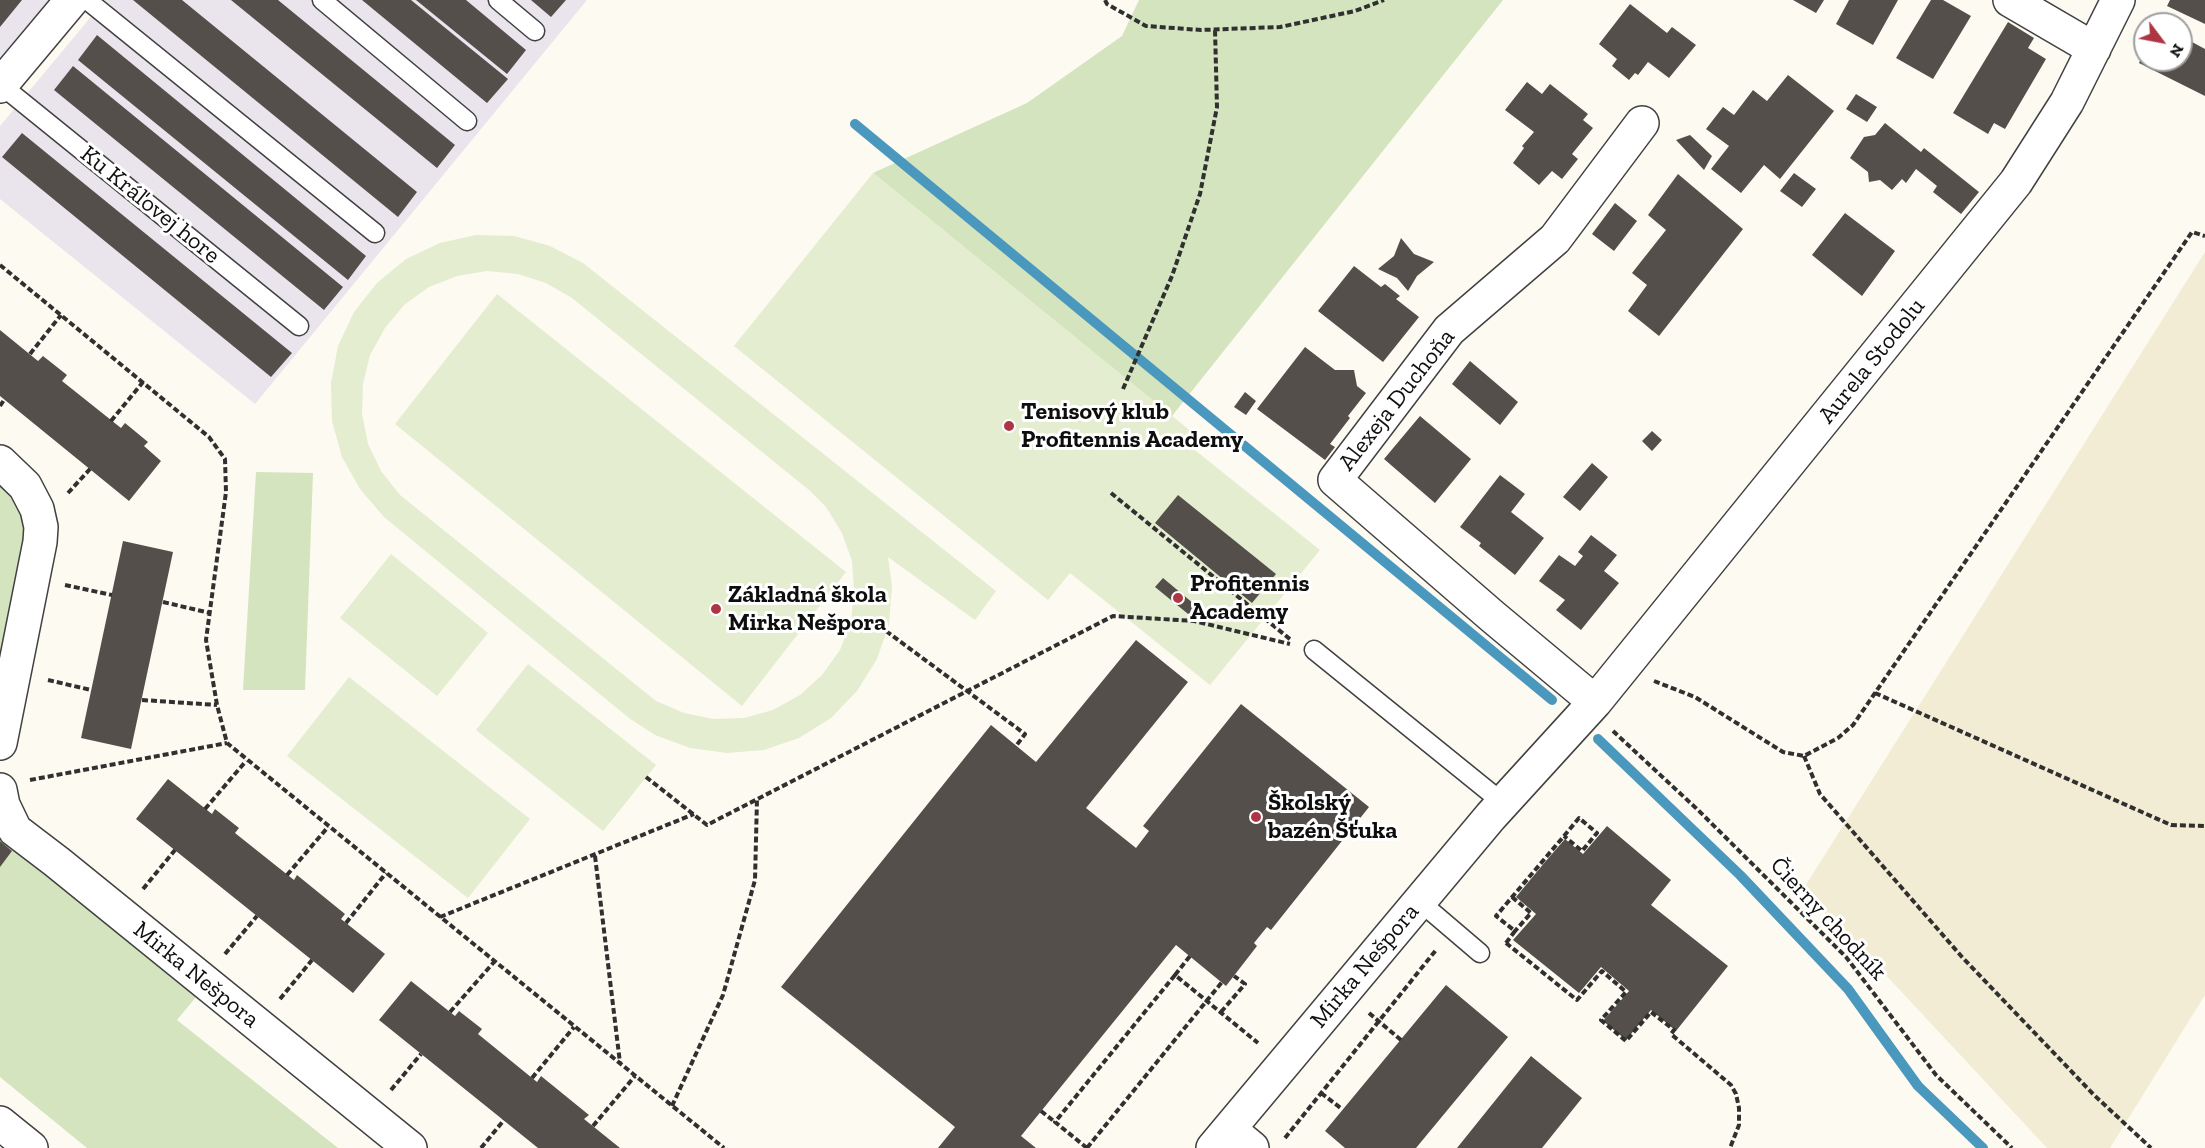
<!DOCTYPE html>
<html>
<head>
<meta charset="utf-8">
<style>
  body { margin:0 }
  #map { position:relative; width:2205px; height:1148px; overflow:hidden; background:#fdfaf1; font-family:"Zilla Slab",serif }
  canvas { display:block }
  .north { position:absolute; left:2133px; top:12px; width:60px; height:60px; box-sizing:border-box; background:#fff; border:2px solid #9f9f9f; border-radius:50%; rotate:122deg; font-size:16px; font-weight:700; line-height:24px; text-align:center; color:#0e0e0e }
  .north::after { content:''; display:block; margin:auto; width:21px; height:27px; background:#ae3644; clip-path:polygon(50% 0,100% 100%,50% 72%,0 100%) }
</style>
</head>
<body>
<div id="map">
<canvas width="2205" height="1148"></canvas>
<div class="north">N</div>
</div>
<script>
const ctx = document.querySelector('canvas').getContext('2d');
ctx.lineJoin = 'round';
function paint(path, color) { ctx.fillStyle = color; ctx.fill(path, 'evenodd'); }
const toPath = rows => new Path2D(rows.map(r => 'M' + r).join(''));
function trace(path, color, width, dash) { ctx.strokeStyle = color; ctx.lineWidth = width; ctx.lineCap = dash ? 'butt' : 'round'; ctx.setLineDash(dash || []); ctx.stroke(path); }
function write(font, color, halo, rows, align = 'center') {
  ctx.font = font + ' "Zilla Slab",serif'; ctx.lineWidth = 6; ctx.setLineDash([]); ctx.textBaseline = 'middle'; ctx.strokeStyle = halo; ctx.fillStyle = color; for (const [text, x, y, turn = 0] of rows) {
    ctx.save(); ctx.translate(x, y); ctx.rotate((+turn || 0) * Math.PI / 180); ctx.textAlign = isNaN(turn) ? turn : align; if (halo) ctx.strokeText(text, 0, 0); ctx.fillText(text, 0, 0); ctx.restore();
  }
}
paint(toPath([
  [0,0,61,0,0,75],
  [105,0,587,0,255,404,0,199,0,126]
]), '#eae4ec');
paint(toPath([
  [2205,252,2205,995,2110,1148,2047,1148,1856,943,1802,891]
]), '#f1ecd3');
paint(toPath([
  [1139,0,1503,0,1172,416,873,173,1027,103,1122,36],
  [256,472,313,473,305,690,243,690],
  [0,486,48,524,0,718],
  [0,790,18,846,196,997,177,1020,338,1148,87,1148,0,1077]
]), '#d4e4be');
paint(toPath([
  [873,173,1198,437,1191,447,1320,550,1210,685,1070,573,1048,600,734,346],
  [476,235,514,236,550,246,583,263,996,591,975,620,888,557,892,586,889,624,877,659,857,691,831,718,799,738,764,750,727,753,690,748,655,735,629,718,384,517,360,489,342,457,332,421,331,383,338,346,354,312,377,283,406,259,440,243],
  [487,271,518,274,546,283,572,298,809,490,826,507,842,533,852,561,854,591,851,622,840,650,822,675,800,695,773,710,744,718,713,719,684,713,656,701,400,495,381,471,368,444,362,414,363,384,370,355,385,328,404,305,429,287,457,276],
  [497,294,846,572,742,706,395,424],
  [391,554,488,633,437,696,340,618],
  [528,664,656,765,603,831,476,730],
  [349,677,530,819,468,898,287,756]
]), '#e4edcf');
trace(toPath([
  [855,124,1552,700],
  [1598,739,1740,875,1848,989,1918,1086,1983,1148]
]), '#4b98be', 10);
paint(toPath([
  [0,0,22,0,0,27],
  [133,0,182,0,417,192,398,217],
  [231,0,278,0,455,145,437,168],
  [362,0,411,0,508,79,487,103],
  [416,0,466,0,526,50,507,74],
  [531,0,566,0,551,17],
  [1793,0,1824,0,1816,13],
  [1849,0,1898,0,1873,45,1836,24],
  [1931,0,1943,0,1971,16,1933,79,1896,58],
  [2170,0,2205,0,2205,24,2167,6],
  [1630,4,1667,33,1672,27,1696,45,1669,78,1648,62,1638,75,1635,73,1629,80,1612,66,1617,59,1599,44],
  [2008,22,2034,38,2028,48,2046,59,2005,129,1994,123,1988,134,1953,113],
  [97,35,366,256,348,280,78,60],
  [2181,36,2205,49,2205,96,2139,63,2145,50,2145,60,2181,60],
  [73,66,343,287,324,310,54,90],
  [1788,75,1834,111,1780,179,1764,165,1741,193,1711,169,1729,146,1706,129,1723,107,1734,115,1753,90,1767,101],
  [1527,82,1542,94,1550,84,1588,114,1583,120,1593,128,1572,154,1578,159,1562,179,1552,171,1539,185,1513,163,1524,148,1522,146,1534,132,1505,110],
  [1856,94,1877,107,1867,122,1846,109],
  [1885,123,1921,152,1924,148,1979,192,1961,214,1933,192,1937,186,1916,169,1906,183,1902,179,1892,190,1880,180,1869,182,1868,172,1850,158,1864,137,1875,135],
  [22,133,292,353,271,377,2,157],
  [1690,135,1712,156,1704,170,1676,140],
  [1794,173,1816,189,1802,207,1780,191],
  [1678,174,1743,229,1659,336,1628,311,1647,285,1632,273,1666,230,1648,215],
  [1615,203,1637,221,1614,251,1592,234],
  [1845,213,1895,251,1862,296,1812,255],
  [1401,238,1414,254,1434,262,1417,276,1408,291,1397,278,1378,269,1394,256],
  [1354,266,1381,287,1385,284,1400,296,1396,299,1419,317,1383,362,1318,311],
  [0,330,38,361,43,356,67,375,62,381,121,428,125,423,148,442,144,446,161,461,129,501,0,396],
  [1305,347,1335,370,1354,370,1357,386,1366,393,1348,416,1350,418,1330,444,1335,447,1325,460,1257,409],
  [1470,361,1518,402,1500,425,1452,384],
  [1245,392,1256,401,1246,415,1234,407],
  [1420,416,1471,459,1435,503,1384,459],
  [1652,431,1662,440,1652,451,1642,441],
  [1592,463,1608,477,1580,511,1563,497],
  [1500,475,1525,494,1511,512,1544,538,1515,575,1479,546,1481,543,1460,527],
  [1178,495,1276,574,1252,603,1155,523],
  [1591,535,1617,555,1604,571,1619,583,1581,630,1556,610,1565,600,1539,581,1559,555,1575,566,1583,556,1578,552],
  [123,541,173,552,131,749,81,738],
  [1163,578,1200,609,1193,618,1155,587],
  [1136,640,1188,682,1086,808,1136,848,1149,831,1143,826,1241,704,1369,807,1271,930,1267,927,1254,943,1257,946,1226,986,1176,945,1021,1136,1036,1148,938,1148,955,1127,781,987,991,725,1036,762],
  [168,779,212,814,215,809,239,828,235,833,294,880,297,875,345,914,341,919,385,954,353,993,136,819],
  [1607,826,1671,880,1651,905,1728,966,1676,1031,1651,1010,1626,1040,1603,1021,1629,991,1601,967,1579,993,1513,940,1536,914,1516,897,1545,862,1565,839,1583,854],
  [0,841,12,851,0,867],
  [411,981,455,1016,459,1011,482,1029,478,1034,537,1082,541,1076,589,1115,584,1119,620,1148,538,1148,379,1020],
  [1446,985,1508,1037,1416,1148,1345,1148,1325,1131],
  [1531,1056,1582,1098,1542,1148,1457,1148]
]), '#554f4c');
const service = toPath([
  [87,0,375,233],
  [322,0,467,121],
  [498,0,535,31],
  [1,85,299,326],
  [1314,650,1503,803],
  [1419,901,1480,953]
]);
const minor = toPath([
  [2010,0,2094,49],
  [0,86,72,0],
  [0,462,25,486,37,509,41,527,40,542,0,743],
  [1595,702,1492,616,1335,480,1449,330,1555,239,1642,123],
  [0,790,3,805,15,830,57,862,410,1148],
  [1229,1129,1252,1148],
  [1213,1148,1491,816,1595,702,2016,182,2067,102,2118,0]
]);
const tertiary = toPath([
  [0,1123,31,1148]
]);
trace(service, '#414141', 21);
trace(minor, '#414141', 36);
trace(tertiary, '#414141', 36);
trace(toPath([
  [1105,0,1107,4,1146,26,1201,30,1280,27,1355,11,1384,0],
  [0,265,209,437,225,459,226,492,206,640,217,705,227,743,724,1148],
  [30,354,61,315],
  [1123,389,1172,276,1200,194,1217,107,1215,29],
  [0,406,4,400],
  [111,421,143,382],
  [68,493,90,469],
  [1111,493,1291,640],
  [65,585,112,595],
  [163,602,210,613],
  [886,631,1025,734,1016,746],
  [48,680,91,690],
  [1654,681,1695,697,1783,752,1804,756,1838,738,1853,725,2192,232,2205,236],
  [1875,693,2171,825,2205,826],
  [142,700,217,705],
  [1613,731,1698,810,1846,957,1936,1075,2012,1148],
  [1804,756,1820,794,1962,957,2094,1095,2151,1148],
  [646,777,707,825,1113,616,1194,621,1290,644],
  [30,780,227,743],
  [205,809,246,761],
  [595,856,620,1063],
  [287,875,328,827],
  [143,889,175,850],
  [1512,897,1531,913,1515,931],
  [440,917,694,814],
  [346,923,386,873],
  [1506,943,1577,1000,1602,971,1626,992,1601,1020,1626,1041,1651,1012,1674,1030,1671,1034,1731,1085,1736,1094,1739,1108,1739,1125,1730,1148],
  [1506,943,1515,931,1496,916,1564,836,1579,818,1597,833,1582,851,1564,836],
  [225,954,257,916],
  [1175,975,1190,956],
  [280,999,312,960],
  [450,1012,494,962],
  [1221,1012,1245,984,1234,976],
  [1369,1013,1401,1040],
  [532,1078,574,1027],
  [391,1090,421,1054],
  [1321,1093,1342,1109],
  [672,1106,723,995,755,880,757,799],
  [1041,1111,1055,1122],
  [593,1126,635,1076],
  [1285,1138,1436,950],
  [481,1148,504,1120],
  [1087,1148,1055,1122,1175,975,1258,1043],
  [1087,1148,1222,982]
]), '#303030', 4, [6, 3]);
trace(service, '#fff', 18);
trace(minor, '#fff', 33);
trace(tertiary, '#fff', 33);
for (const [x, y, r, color] of [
  [1009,426,6,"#ae3644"],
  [1178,598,6,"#ae3644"],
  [716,609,6,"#ae3644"],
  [1256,817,6,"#ae3644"]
]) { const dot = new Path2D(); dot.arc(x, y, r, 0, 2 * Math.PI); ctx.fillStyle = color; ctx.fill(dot); trace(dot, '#fff', 2); }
write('24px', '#0e0e0e', '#fff', [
  ["Ku Kráľovej hore",150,205,39],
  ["Aurela Stodolu",1872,361,-51],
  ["Alexeja Duchoňa",1397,400,-52],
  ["Čierny chodník",1828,919,47],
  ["Mirka Nešpora",1365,966,-50],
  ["Mirka Nešpora",196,975,39]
]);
write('bold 24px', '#0e0e0e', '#fff', [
  ["Tenisový klub",1021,412],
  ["Profitennis Academy",1021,440],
  ["Profitennis",1190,584],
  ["Academy",1190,612],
  ["Základná škola",728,595],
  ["Mirka Nešpora",728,623],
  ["Školský",1268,803],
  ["bazén Šťuka",1268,831]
], 'left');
</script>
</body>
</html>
